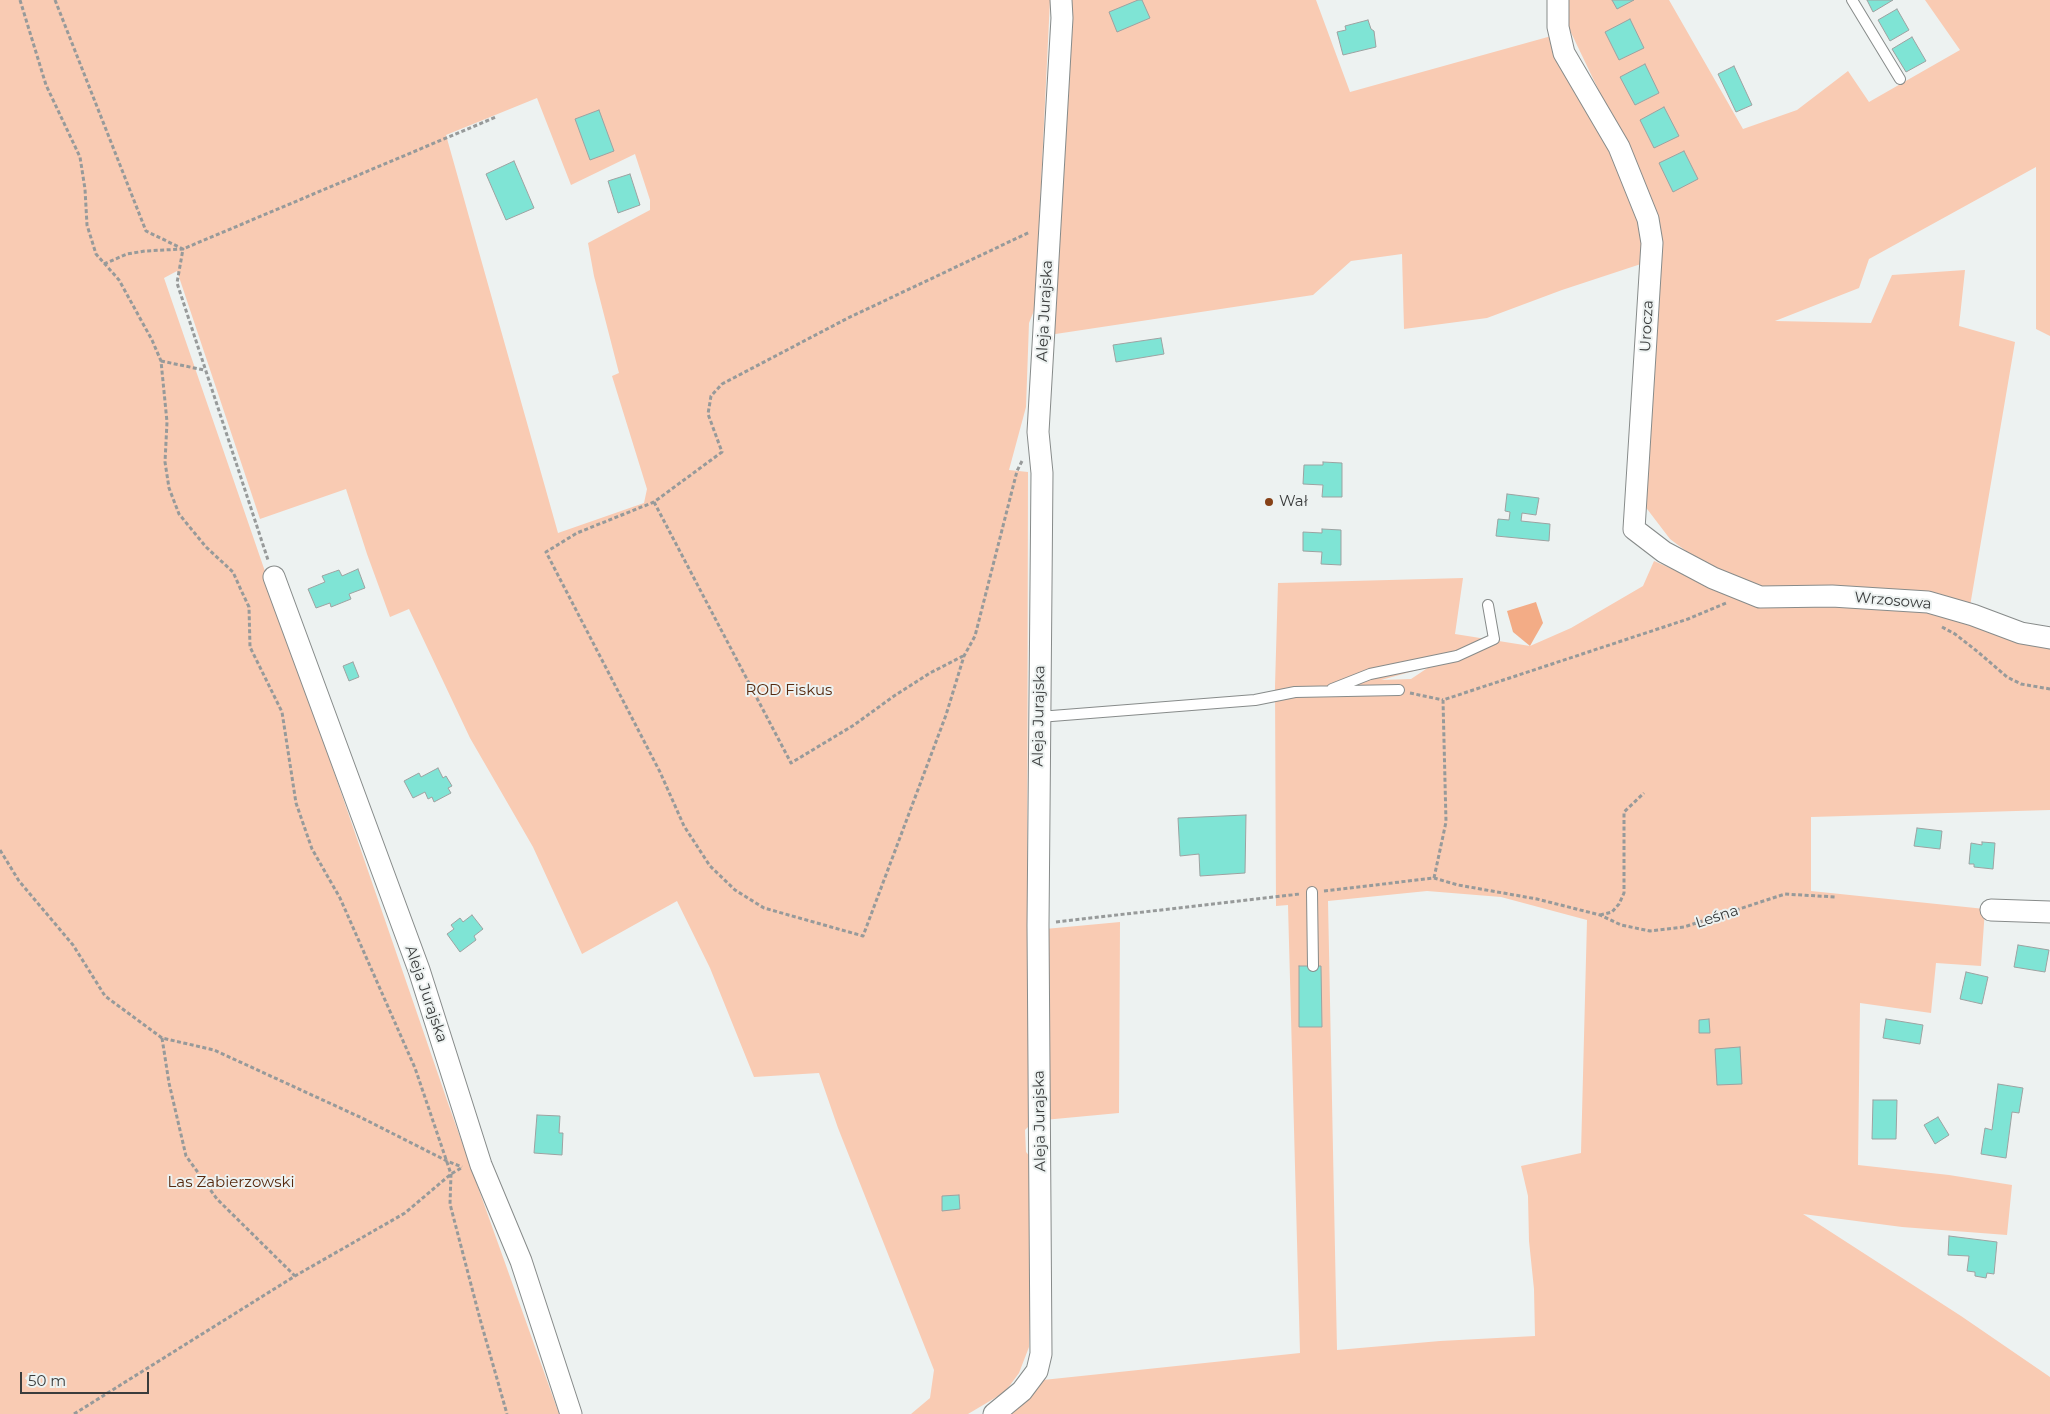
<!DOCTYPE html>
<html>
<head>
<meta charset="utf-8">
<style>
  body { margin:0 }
  #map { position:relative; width:2050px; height:1414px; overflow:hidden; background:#edf2f1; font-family:Montserrat,sans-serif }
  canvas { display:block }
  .scale { position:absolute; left:20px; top:1372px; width:129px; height:22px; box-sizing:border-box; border:2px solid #3a3c3c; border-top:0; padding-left:6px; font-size:15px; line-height:18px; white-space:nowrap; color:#3a3c3c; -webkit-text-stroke:4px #edf2f1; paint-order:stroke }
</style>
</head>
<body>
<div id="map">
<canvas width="2050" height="1414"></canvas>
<div class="scale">50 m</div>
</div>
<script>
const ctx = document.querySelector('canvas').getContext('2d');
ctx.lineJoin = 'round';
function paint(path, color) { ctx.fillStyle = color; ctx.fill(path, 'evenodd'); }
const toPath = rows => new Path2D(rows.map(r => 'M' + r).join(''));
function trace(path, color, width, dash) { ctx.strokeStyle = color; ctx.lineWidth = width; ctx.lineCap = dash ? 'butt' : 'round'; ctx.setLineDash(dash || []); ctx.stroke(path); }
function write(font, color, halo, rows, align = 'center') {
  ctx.font = font + ' Montserrat,sans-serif'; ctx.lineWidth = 4; ctx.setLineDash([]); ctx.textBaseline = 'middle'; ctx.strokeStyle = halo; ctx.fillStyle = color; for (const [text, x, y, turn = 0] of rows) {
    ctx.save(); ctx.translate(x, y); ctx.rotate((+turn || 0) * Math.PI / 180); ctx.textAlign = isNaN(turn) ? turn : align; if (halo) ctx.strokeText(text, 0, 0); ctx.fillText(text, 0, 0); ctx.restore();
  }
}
paint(toPath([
  [0,0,1050,0,1035,308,1029,323,1026,407,1009,470,1028,472,1027,949,1033,1122,1025,1130,1026,1152,1034,1161,1029,1347,1019,1373,1005,1392,968,1414,911,1414,930,1398,934,1370,838,1128,819,1073,754,1077,710,968,677,901,582,954,533,847,470,738,409,609,390,617,367,554,346,489,260,519,177,271,164,278,449,1106,559,1414,0,1414],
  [537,98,571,185,635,154,650,200,650,210,588,243,594,276,619,373,612,376,647,489,644,503,558,533,446,135],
  [1067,0,1316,0,1350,92,1555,35,1611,148,1637,209,1647,262,1562,290,1487,318,1404,329,1402,254,1351,261,1313,295,1049,335],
  [1568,0,1669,0,1743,129,1797,110,1848,71,1869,102,1960,50,1925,0,2050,0,2050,336,2036,329,2036,167,1869,259,1859,288,1775,321,1871,323,1892,275,1965,270,1959,326,2015,342,1970,606,1757,590,1698,560,1670,539,1641,501,1646,189,1564,18],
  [1654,561,1712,586,1925,608,2050,643,2050,810,1811,817,1811,891,1985,909,1981,966,1936,963,1931,1013,1860,1003,1858,1165,1949,1175,2012,1185,2007,1235,1902,1227,1803,1214,1961,1316,2050,1377,2050,1414,1003,1414,1043,1380,1300,1353,1288,905,1276,906,1275,686,1278,583,1463,578,1455,634,1530,646,1571,628,1643,586],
  [1429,667,1411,679,1381,680,1428,667],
  [1427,891,1501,897,1587,920,1581,1153,1521,1166,1528,1196,1529,1241,1534,1289,1535,1336,1440,1341,1337,1350,1328,901],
  [1120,922,1119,1113,1044,1120,1045,929]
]), '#f9cbb3');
paint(toPath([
  [1536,602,1543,623,1530,646,1513,632,1507,611]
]), '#f3ac86');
const building = toPath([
  [1138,0,1142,0,1150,18,1117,32,1109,12,1138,0],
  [1612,0,1634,0,1617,9,1612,0],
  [1867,0,1893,0,1873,12,1867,0],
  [1897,9,1909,30,1890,41,1878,20,1897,9],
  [1630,19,1644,48,1619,60,1605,32,1630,19],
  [1368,20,1371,29,1374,31,1376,47,1343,55,1337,32,1346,30,1345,26,1368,20],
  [1912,37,1926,61,1906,72,1892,49,1912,37],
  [1645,64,1659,93,1635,105,1620,77,1645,64],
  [1734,66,1752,105,1736,112,1718,74,1734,66],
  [1664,107,1679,136,1654,148,1640,120,1664,107],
  [599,110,614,151,590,160,575,119,599,110],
  [1684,151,1698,179,1673,192,1659,163,1684,151],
  [514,161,534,208,506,220,486,174,514,161],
  [630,174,640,205,618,213,608,181,630,174],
  [1161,338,1164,354,1116,362,1113,345,1161,338],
  [1323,462,1342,463,1342,497,1322,497,1323,485,1303,484,1304,465,1323,465,1323,462],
  [1507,494,1539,498,1536,515,1522,513,1521,521,1550,524,1549,541,1496,536,1498,519,1509,520,1510,512,1505,511,1507,494],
  [1322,529,1341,530,1341,565,1321,564,1322,552,1303,551,1303,532,1322,533,1322,529],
  [358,569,365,588,349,594,351,599,331,607,330,603,316,608,308,589,325,582,322,576,339,570,342,576,358,569],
  [353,662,359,677,349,681,343,666,353,662],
  [438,768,443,778,446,776,452,786,448,788,451,793,434,802,432,797,428,799,425,792,413,798,404,781,419,773,421,777,438,768],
  [1246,815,1245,873,1200,876,1199,854,1180,856,1178,818,1246,815],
  [1917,828,1942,831,1940,849,1914,846,1917,828],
  [1982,842,1995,843,1993,869,1974,867,1974,864,1969,864,1971,843,1982,845,1982,842],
  [472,915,483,929,474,936,476,940,460,952,447,934,454,929,451,925,460,918,463,922,472,915],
  [2018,945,2049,950,2045,972,2014,967,2018,945],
  [1299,966,1321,966,1322,1027,1299,1027,1299,966],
  [1966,972,1988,977,1982,1004,1960,999,1966,972],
  [1709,1019,1710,1033,1699,1033,1699,1020,1709,1019],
  [1886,1019,1923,1025,1920,1044,1883,1038,1886,1019],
  [1740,1047,1742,1084,1717,1085,1715,1049,1740,1047],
  [1998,1084,2023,1088,2019,1113,2012,1112,2006,1158,1981,1154,1985,1128,1992,1130,1998,1084],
  [1873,1100,1897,1100,1896,1139,1872,1139,1873,1100],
  [537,1115,560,1116,559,1133,563,1133,562,1155,534,1153,537,1115],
  [1938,1117,1949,1135,1935,1144,1924,1125,1938,1117],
  [959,1195,960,1209,942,1211,942,1196,959,1195],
  [1949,1236,1997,1242,1994,1274,1987,1273,1986,1278,1975,1276,1975,1272,1967,1271,1969,1256,1948,1255,1949,1236]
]);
paint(building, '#7fe4d5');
trace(building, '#9da2a1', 1);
const service = toPath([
  [1852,0,1900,79],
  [1332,689,1370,674,1457,656,1494,639,1488,605],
  [1039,717,1255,700,1295,692,1399,690],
  [1312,892,1313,966]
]);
const minor = toPath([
  [1558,0,1558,27,1564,53,1619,147,1648,219,1652,243,1634,529,1664,552,1713,578,1760,597,1832,596,1928,602,1973,615,2021,633,2050,638],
  [274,577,419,970,481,1165,521,1261,571,1414],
  [1991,910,2050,912],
  [994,1414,1022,1391,1037,1371,1041,1354,1038,925,1042,473,1038,432,1062,18,1061,0]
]);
trace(service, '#878b8a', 12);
trace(minor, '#878b8a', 23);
trace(toPath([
  [20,0,46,85,80,157,85,189,87,225,96,254,119,280,152,340,161,361,167,422,165,462,169,488,179,514,206,547,233,572,241,590,249,607,250,647,282,712,296,803,312,849,340,898,415,1068,451,1174,450,1204,480,1319,507,1414],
  [55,0,146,231,183,249,177,283,268,560],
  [104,264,127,254,145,251,183,249,496,117],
  [161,361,204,370],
  [1022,461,1017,471,975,636,964,656,946,715,863,936,764,908,735,890,710,866,684,826,660,772,546,552,577,533,654,502,722,452,708,414,711,396,722,384,848,318,1030,232],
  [654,502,791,763,854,725,894,696,930,673,963,656],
  [1942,627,1955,634,1978,652,2007,677,2021,684,2050,689],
  [1410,693,1443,700],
  [0,850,19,881,73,945,105,996,162,1038,214,1050,362,1118,447,1161,462,1167],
  [1434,878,1446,822,1443,700,1688,619,1726,603],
  [1324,891,1434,878,1458,885,1537,899,1600,915,1621,925,1650,931,1684,927,1785,894,1835,897],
  [1600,915,1612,912,1619,904,1624,893,1624,812,1644,793],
  [1056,922,1300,894],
  [162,1038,169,1083,186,1156,217,1199,295,1276],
  [74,1414,295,1276,405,1213,451,1174,463,1167]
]), '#979a9a', 3, [4, 2.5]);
trace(service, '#fff', 10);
trace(minor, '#fff', 21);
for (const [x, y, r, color] of [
  [1269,502,5,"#864117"]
]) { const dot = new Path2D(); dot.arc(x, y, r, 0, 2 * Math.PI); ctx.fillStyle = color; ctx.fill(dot); trace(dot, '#edf2f1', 2); }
write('15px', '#3a3c3c', '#edf2f1', [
  ["Aleja Jurajska",1045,311,-87],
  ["Urocza",1647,326,-87],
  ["Wrzosowa",1893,601,5],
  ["Aleja Jurajska",1039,716,-89],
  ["Leśna",1717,917,-18],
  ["Aleja Jurajska",426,994,71],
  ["Aleja Jurajska",1040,1121,-91]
]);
write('15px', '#3a3c3c', '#edf2f1', [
  ["Wał",1279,502]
], 'left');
write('15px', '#572a0f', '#edf2f1', [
  ["ROD Fiskus",789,691],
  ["Las Zabierzowski",231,1183]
]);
</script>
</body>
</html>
